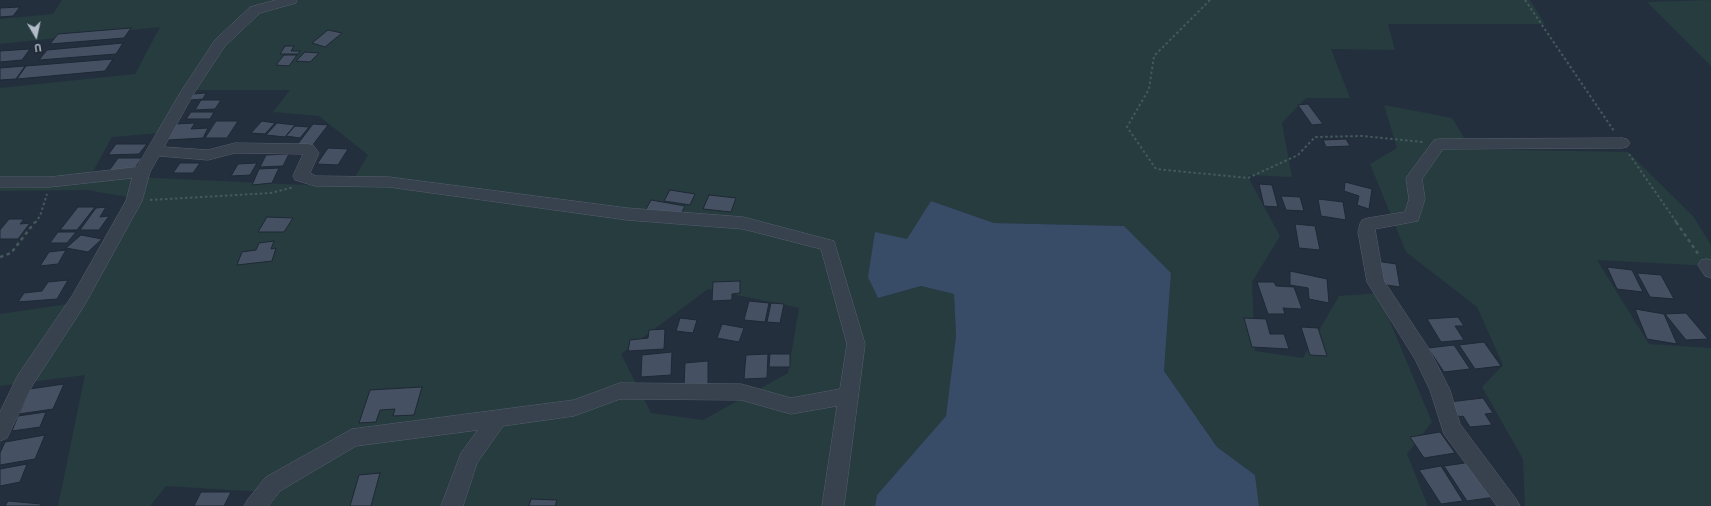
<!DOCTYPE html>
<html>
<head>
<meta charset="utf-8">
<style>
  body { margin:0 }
  #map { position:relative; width:1711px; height:506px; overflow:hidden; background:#242f3e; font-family:"PT Sans",sans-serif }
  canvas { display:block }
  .north { position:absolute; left:16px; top:16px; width:40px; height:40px; -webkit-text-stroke:3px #1d2633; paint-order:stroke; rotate:171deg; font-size:11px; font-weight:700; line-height:16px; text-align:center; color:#b4bcc9 }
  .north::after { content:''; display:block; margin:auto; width:14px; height:18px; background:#b4bcc9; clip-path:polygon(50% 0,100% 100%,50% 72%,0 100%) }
</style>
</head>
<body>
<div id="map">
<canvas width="1711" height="506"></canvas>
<div class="north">U</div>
</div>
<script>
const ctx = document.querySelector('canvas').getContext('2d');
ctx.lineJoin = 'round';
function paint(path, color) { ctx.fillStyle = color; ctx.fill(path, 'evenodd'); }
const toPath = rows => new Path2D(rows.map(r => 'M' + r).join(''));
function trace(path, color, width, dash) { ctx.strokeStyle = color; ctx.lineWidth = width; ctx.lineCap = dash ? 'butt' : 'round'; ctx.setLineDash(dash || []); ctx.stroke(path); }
paint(toPath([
  [62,0,1530,0,1545,24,1388,24,1395,50,1331,49,1350,98,1306,98,1282,123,1292,177,1247,175,1280,236,1252,282,1255,351,1303,358,1339,296,1378,293,1432,422,1407,454,1428,506,1259,506,1255,475,1217,447,1164,371,1171,273,1124,226,994,223,931,201,878,298,921,286,954,294,956,336,946,416,877,495,875,506,255,506,262,492,166,486,150,506,58,506,85,375,0,386,0,314,68,304,127,197,87,190,0,191,0,88,135,74,160,27,0,44,0,19,53,14],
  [192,90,290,90,273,112,319,116,368,155,349,187,91,175,112,137,159,133],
  [708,289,799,308,788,373,703,420,651,413,621,354],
  [1711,0,1711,66,1647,2],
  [1384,105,1452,118,1471,149,1628,152,1693,216,1711,245,1711,266,1597,260,1649,344,1711,348,1711,506,1525,506,1523,459,1482,387,1503,365,1477,307,1406,252,1370,164,1397,148]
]), '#263c3f');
paint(toPath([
  [931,201,994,223,1124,226,1171,273,1164,371,1217,447,1255,475,1259,506,875,506,877,495,946,416,956,336,954,294,921,286,878,298,868,277,875,232,907,239]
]), '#394c67');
const building = toPath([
  [20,7,13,16,0,17,0,8,20,7],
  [131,28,124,38,50,44,58,34,131,28],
  [328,30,342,33,325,47,312,43,328,30],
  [123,43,116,54,39,60,47,50,123,43],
  [285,46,294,46,291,51,300,51,298,54,280,54,285,46],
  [30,49,22,60,0,62,0,51,30,49],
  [305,52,319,53,310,62,296,61,305,52],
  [284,55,297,55,289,66,276,65,284,55],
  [113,59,105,71,17,79,26,66,113,59],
  [25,66,16,79,0,80,0,68,25,66],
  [206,93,203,99,190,100,193,94,206,93],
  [201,100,221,100,215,109,195,110,201,100],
  [1308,104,1323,124,1312,125,1298,105,1308,104],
  [191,112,214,112,210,119,186,119,191,112],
  [216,121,238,121,227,138,205,138,216,121],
  [262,121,275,123,265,134,251,133,262,121],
  [195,123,191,129,208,128,203,138,167,140,176,124,195,123],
  [277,123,295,125,285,137,266,135,277,123],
  [313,124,328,125,312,146,297,145,313,124],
  [295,126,309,127,300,138,286,136,295,126],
  [1346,139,1350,146,1326,147,1323,140,1346,139],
  [116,144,147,144,139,154,108,155,116,144],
  [328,148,348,149,338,165,317,164,328,148],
  [289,154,283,166,260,167,266,155,289,154],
  [118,158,142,158,133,171,109,171,118,158],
  [180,163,200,163,193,173,173,173,180,163],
  [257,163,250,175,231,176,238,164,257,163],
  [279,168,272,183,252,185,259,169,279,168],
  [1345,182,1372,189,1369,209,1357,205,1359,196,1344,191,1345,182],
  [1259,184,1272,185,1278,207,1264,206,1259,184],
  [670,190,695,194,690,205,664,201,670,190],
  [709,195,736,198,731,212,703,209,709,195],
  [1281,196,1300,197,1304,211,1286,210,1281,196],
  [1318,199,1343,202,1346,220,1321,216,1318,199],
  [651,200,685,206,680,216,645,211,651,200],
  [78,207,95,207,77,230,60,230,78,207],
  [106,207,100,217,109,216,99,230,80,230,96,208,106,207],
  [267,217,293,218,284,232,258,232,267,217],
  [9,219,24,219,20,224,30,223,18,239,0,239,0,230,9,219],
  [1295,224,1315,226,1320,250,1299,248,1295,224],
  [58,232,76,232,67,243,50,243,58,232],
  [81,235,102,239,88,252,66,248,81,235],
  [274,241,271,249,276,248,272,261,237,265,242,252,256,250,259,243,274,241],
  [66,250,58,264,40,266,49,252,66,250],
  [1376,261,1396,264,1400,287,1380,284,1376,261],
  [1607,267,1632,270,1643,292,1617,289,1607,267],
  [1290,271,1327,279,1329,303,1309,299,1308,288,1290,285,1290,271],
  [1637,273,1661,275,1674,299,1650,297,1637,273],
  [68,280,57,299,18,302,24,293,42,291,48,282,68,280],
  [740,281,740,293,732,294,732,300,712,301,713,282,740,281],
  [1257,282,1274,282,1276,286,1294,287,1302,309,1283,308,1285,314,1268,314,1257,282],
  [749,301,769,303,765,322,744,320,749,301],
  [771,303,784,304,780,323,767,322,771,303],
  [1635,309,1664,314,1677,344,1647,339,1635,309],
  [1686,313,1708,339,1686,340,1665,314,1686,313],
  [1458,317,1464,326,1455,326,1464,340,1441,342,1427,319,1458,317],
  [680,318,697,320,693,333,676,331,680,318],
  [1244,318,1266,319,1270,334,1284,334,1289,349,1252,347,1244,318],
  [722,324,744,328,739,342,717,338,722,324],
  [1301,327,1318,328,1327,356,1310,355,1301,327],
  [665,329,664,349,628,351,630,340,648,338,649,330,665,329],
  [1484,342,1501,366,1475,369,1459,345,1484,342],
  [1454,345,1470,369,1444,372,1428,348,1454,345],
  [672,352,671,375,641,377,642,355,672,352],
  [768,354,767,378,744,379,746,355,768,354],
  [770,354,790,354,790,367,769,367,770,354],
  [708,361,708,385,684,387,685,363,708,361],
  [64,384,53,409,19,414,30,389,64,384],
  [422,387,414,415,393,416,395,409,380,410,376,422,359,423,370,390,422,387],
  [1483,398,1493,413,1485,414,1492,425,1470,427,1463,416,1459,417,1449,402,1483,398],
  [46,412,40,427,12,431,18,416,46,412],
  [1440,432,1455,453,1424,458,1410,437,1440,432],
  [45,435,35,459,0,465,0,453,5,442,45,435],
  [1472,462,1495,497,1467,501,1444,466,1472,462],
  [27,464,20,482,0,486,0,469,27,464],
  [1441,466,1463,501,1441,504,1419,470,1441,466],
  [380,473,371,506,350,506,359,475,380,473],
  [201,492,231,492,224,506,194,506,201,492],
  [531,499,557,500,555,506,529,506,531,499],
  [8,501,41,504,40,506,5,506,8,501]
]);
paint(building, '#455162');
trace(building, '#1f2835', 1);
const minor = toPath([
  [276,0,297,0,296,3,260,13,225,46,194,93,164,147,208,150,235,143,308,144,313,145,319,153,310,173,316,176,389,177,627,208,743,217,834,241,865,344,844,506,822,506,837,406,791,414,741,400,620,399,574,416,503,426,477,463,463,506,441,506,461,453,478,430,356,446,280,491,268,506,244,506,248,499,266,477,352,429,574,400,620,383,741,384,791,398,840,389,847,344,821,249,743,229,627,220,389,187,315,186,295,180,293,176,303,154,235,153,208,160,159,156,150,172,142,201,84,306,32,386,7,438,0,441,0,412,18,375,72,296,126,201,132,178,50,187,0,187,0,177,50,177,137,167,180,93,215,40,250,7,276,0],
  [1622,138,1627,139,1630,143,1627,147,1622,148,1443,149,1422,179,1425,199,1418,221,1375,229,1384,281,1429,349,1450,390,1460,424,1516,499,1520,506,1497,506,1444,434,1430,390,1415,359,1367,282,1358,232,1360,224,1362,220,1368,218,1405,212,1409,199,1406,178,1434,140,1439,139,1622,138],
  [1707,259,1711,260,1711,278,1705,276,1698,265,1701,260,1707,259]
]);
trace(minor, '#565f6c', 1);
trace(toPath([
  [1210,0,1154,56,1149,89,1127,127,1156,169,1248,178,1298,155,1315,137,1362,136,1423,142],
  [1525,0,1614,131],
  [1629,154,1677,223],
  [150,200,271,193,294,187],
  [35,223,40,216,47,194]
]), '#44595c', 2, [2.5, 2.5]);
trace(toPath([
  [1676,222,1699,255],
  [0,257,11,253,35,222]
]), '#44595c', 2.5, [3.5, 3.5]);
paint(minor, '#38414e');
</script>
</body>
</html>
